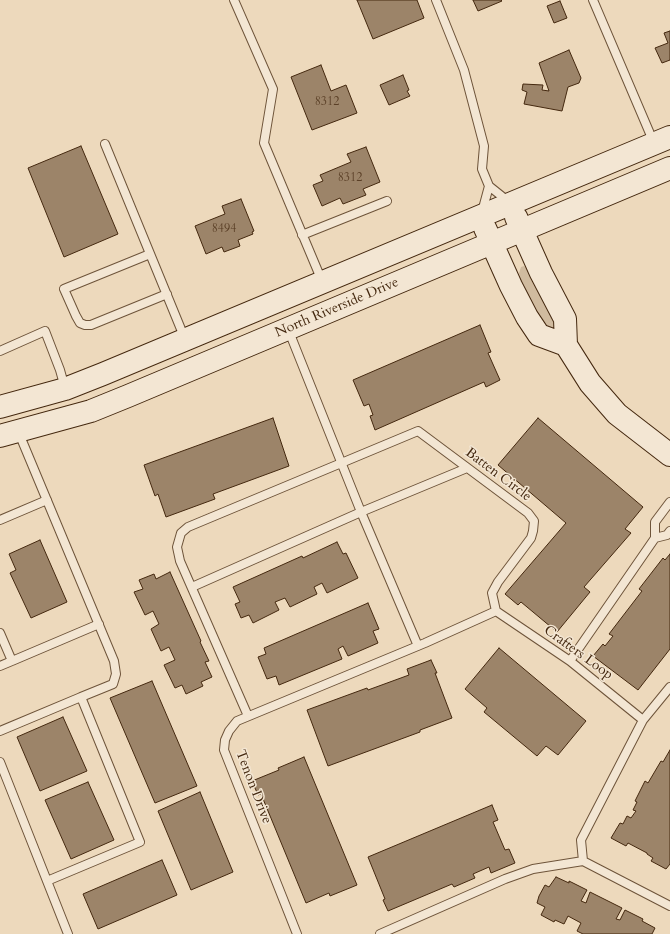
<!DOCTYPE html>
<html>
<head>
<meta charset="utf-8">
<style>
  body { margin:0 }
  canvas { display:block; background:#edd9bc }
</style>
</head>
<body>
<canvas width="670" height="934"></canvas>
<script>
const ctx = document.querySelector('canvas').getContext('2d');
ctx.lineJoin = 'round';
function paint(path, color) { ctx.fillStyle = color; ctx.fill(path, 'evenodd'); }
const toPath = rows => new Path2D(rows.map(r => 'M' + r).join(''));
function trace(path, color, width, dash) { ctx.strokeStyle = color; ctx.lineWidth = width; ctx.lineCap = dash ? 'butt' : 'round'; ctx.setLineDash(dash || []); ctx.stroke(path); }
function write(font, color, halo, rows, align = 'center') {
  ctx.font = font + ' Cardo,serif'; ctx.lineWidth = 3; ctx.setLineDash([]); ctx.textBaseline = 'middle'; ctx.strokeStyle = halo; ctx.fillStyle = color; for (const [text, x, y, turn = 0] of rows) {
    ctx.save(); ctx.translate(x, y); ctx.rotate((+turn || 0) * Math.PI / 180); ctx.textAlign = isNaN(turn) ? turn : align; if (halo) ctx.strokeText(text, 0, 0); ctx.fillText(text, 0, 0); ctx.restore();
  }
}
paint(toPath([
  [524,266,529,270,556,321,554,327,548,330,541,324,523,288,519,273,521,267]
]), '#d0bb9f');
const building = toPath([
  [357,0,417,0,424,18,373,39,357,0],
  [473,0,501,0,502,1,478,11,473,0],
  [560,1,567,18,554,23,547,6,560,1],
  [670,31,670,60,662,63,655,48,668,43,664,33,670,31],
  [569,50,581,78,579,83,568,87,562,111,524,104,527,92,522,90,523,84,543,85,542,90,549,91,539,63,569,50],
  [321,65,331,91,346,85,357,113,312,130,291,77,321,65],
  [403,75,409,90,407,91,410,96,389,105,380,85,403,75],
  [81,146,118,234,64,257,28,168,81,146],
  [366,147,380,182,363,189,366,195,343,204,340,198,322,206,313,185,323,181,320,175,351,162,347,154,366,147],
  [241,199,254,231,252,232,253,234,238,240,240,246,224,252,222,247,206,254,195,226,225,214,222,206,241,199],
  [480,325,491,352,488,353,500,380,486,387,484,382,375,430,370,416,373,415,369,404,364,406,353,380,480,325],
  [273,418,289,466,213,494,215,499,166,517,158,494,155,496,144,465,273,418],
  [538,418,643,507,625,529,631,533,584,587,590,592,557,632,521,602,518,605,505,594,566,523,498,465,538,418],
  [40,540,67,602,31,618,10,573,16,570,9,554,40,540],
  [337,542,343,554,346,553,358,578,327,593,322,583,314,587,317,594,290,607,285,598,275,602,279,610,253,623,249,615,241,618,235,604,240,602,233,587,302,556,303,558,337,542],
  [670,554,670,649,638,690,593,656,603,644,605,646,613,636,609,634,642,591,639,589,663,558,665,560,670,554],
  [170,572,201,641,200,642,209,661,205,662,212,677,201,682,203,686,186,694,182,685,175,688,164,665,175,660,169,647,161,651,151,629,159,624,153,611,145,615,134,592,143,589,139,580,154,574,156,579,170,572],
  [368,603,379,629,373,631,378,643,348,656,343,646,338,649,342,659,279,685,276,676,267,679,258,657,266,654,264,648,368,603],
  [499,648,586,721,558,755,546,746,537,756,484,712,487,708,465,689,499,648],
  [431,660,437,673,435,673,452,718,420,730,420,732,328,766,307,710,367,688,368,690,409,675,407,669,431,660],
  [152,681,197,786,155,803,110,698,152,681],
  [63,717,87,771,40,791,17,737,63,717],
  [670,750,670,864,666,869,651,861,653,858,647,854,647,853,628,843,626,846,611,838,620,823,623,824,627,816,631,818,636,811,633,810,637,802,635,801,645,781,648,783,661,761,663,762,670,750],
  [304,757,357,885,330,896,329,893,306,903,261,794,258,795,252,781,279,770,278,768,304,757],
  [88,782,114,840,71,859,45,800,88,782],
  [200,792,233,872,191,890,158,811,200,792],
  [492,805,498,820,493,822,505,850,509,849,515,863,491,873,489,867,473,874,475,878,454,887,452,884,388,911,383,900,385,899,368,857,492,805],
  [162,860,177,895,98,929,83,894,162,860],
  [556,877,569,883,569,881,587,890,581,901,586,903,590,892,622,908,616,919,620,920,625,910,643,919,642,921,655,928,652,934,583,934,577,931,581,923,568,916,564,924,555,920,554,922,541,915,545,907,537,903,539,896,545,885,549,887,556,877]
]);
paint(building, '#9c8469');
trace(building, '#44280f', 1);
const lane = toPath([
  [234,0,273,89,264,143,322,281],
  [436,0,464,70,484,146,482,169,489,186,509,202],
  [593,0,654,143],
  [105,144,185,339],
  [482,212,489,186],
  [302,235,387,201],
  [150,254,64,289,76,316,80,323,85,325,91,325,167,294],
  [288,329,361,512,418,646],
  [0,351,45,331,60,370,65,388],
  [18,431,114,661,116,674,113,684,81,697],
  [0,520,47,500],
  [655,538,667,535,670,531],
  [192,587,361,512,467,468],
  [496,611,570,661,643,720],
  [0,633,12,661,99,624],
  [570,661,655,538,655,522,670,502],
  [0,666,12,661],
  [248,716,180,561,177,547,181,533,188,527,418,431,528,513,534,521,533,531,531,538,498,582,492,593,496,611],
  [0,731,81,697,140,842,47,881],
  [0,762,68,934],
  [583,861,581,840,643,720,670,687],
  [297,934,224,750,225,740,229,731,237,721,425,643,496,611],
  [380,934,505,879,533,869,583,861,670,906]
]);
const secondary = toPath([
  [516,217,541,273,565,319,566,345,590,383,617,414,670,455],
  [485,228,511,286,527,317,539,335,566,345],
  [0,407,65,389,103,374,670,137],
  [0,436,91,411,128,396,670,168]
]);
trace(lane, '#6e543a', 10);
trace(secondary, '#44280f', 24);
trace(lane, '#f3e6d3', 8);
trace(secondary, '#f3e6d3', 22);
write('12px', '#5a3f26', null, [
  ["8312",327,102],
  ["8312",350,178],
  ["8494",224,229]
]);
write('14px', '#44280f', '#f3e6d3', [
  ["North Riverside Drive",337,308,-23],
  ["Batten Circle",498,475,37],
  ["Crafters Loop",578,653,36],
  ["Tenon Drive",253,787,69]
]);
</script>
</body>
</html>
